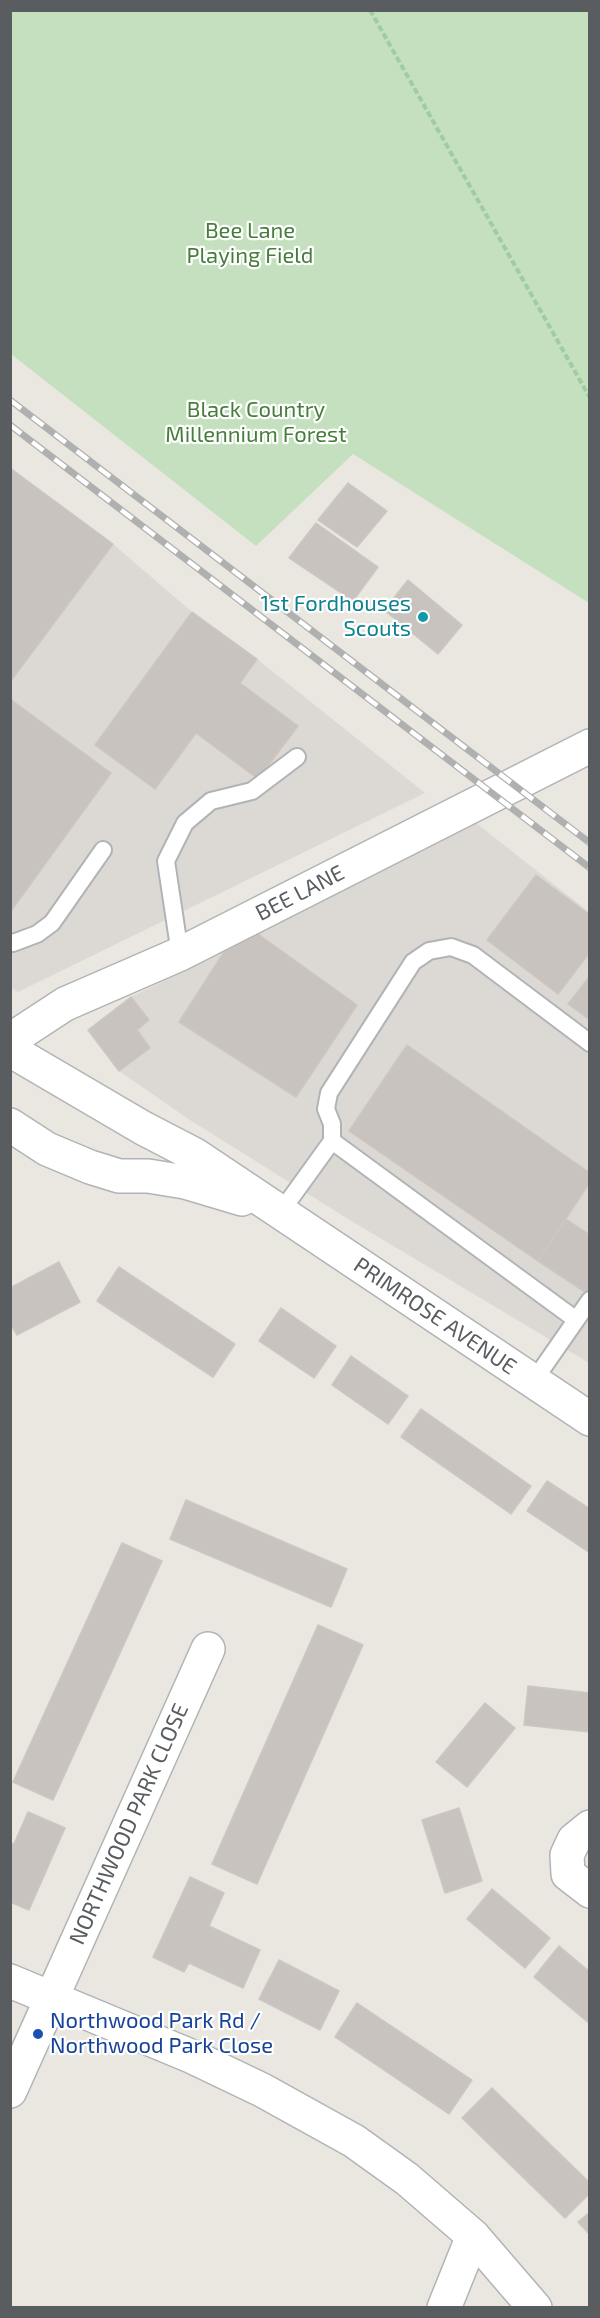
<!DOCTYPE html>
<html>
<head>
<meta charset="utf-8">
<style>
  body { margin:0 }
  #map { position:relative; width:600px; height:2318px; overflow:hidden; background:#eae6e0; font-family:"Exo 2",sans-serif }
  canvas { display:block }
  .frame { position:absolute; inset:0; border:12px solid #595d60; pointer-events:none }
</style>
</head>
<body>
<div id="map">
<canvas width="600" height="2318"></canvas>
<div class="frame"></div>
</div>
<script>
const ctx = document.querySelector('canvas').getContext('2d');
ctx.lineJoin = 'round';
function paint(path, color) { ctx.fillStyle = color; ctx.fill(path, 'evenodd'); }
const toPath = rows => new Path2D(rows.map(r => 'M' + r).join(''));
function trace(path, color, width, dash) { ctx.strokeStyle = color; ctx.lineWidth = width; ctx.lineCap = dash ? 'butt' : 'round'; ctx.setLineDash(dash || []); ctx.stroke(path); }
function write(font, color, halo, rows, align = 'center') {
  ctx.font = font + ' "Exo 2",sans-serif'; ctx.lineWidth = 4.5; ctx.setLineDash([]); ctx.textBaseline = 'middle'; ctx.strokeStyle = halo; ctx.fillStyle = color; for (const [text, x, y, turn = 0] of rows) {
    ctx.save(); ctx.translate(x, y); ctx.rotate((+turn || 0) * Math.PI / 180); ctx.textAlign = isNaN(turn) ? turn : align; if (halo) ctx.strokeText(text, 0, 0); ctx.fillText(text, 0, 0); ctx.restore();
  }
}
paint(toPath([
  [10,468,113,544,192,612,257,659,425,793,18,992,11,988],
  [476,823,589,912,589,1363,345,1217,190,1120,119,1071,88,1030,131,997,224,952,447,831]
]), '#dcd8d4');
paint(toPath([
  [10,11,589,11,589,603,353,454,256,546,11,354]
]), '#c5e0be');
const building = toPath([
  [10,468,113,544,10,682,10,468],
  [348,483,387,511,357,547,318,520,348,483],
  [316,523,378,567,353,601,289,558,316,523],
  [408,580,462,625,438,654,384,610,408,580],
  [192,612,257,659,240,683,298,726,258,779,196,733,155,789,95,745,192,612],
  [10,699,111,773,11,911,10,910,10,699],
  [536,875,590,915,590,952,558,994,487,940,536,875],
  [258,934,357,1005,296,1097,179,1022,224,952,258,934],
  [590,976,590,1020,568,1004,590,976],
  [131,997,149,1020,137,1030,150,1048,119,1071,88,1030,131,997],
  [407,1045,590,1173,590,1182,538,1261,349,1131,407,1045],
  [566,1219,590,1235,590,1291,588,1294,538,1261,566,1219],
  [59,1262,80,1302,17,1335,10,1323,10,1288,59,1262],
  [119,1267,235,1344,213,1377,97,1301,119,1267],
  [281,1308,336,1346,314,1378,259,1341,281,1308],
  [351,1356,408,1396,388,1424,332,1385,351,1356],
  [421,1409,531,1486,511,1514,401,1437,421,1409],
  [547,1481,590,1509,590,1553,527,1511,547,1481],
  [186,1500,347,1569,331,1607,170,1539,186,1500],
  [122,1543,162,1561,53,1800,13,1782,122,1543],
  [318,1625,363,1645,257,1884,212,1864,318,1625],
  [528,1686,590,1693,590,1732,524,1725,528,1686],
  [485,1703,515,1728,467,1787,436,1762,485,1703],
  [459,1808,482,1881,445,1893,422,1820,459,1808],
  [28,1812,65,1828,29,1910,10,1902,10,1843,14,1844,28,1812],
  [190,1877,224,1893,209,1926,260,1950,243,1988,189,1963,184,1972,153,1957,190,1877],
  [492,1889,550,1938,525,1968,467,1919,492,1889],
  [559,1946,590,1972,590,2024,534,1977,559,1946],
  [279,1960,339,1991,320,2030,259,1999,279,1960],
  [357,2003,472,2080,449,2114,335,2037,357,2003],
  [492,2088,590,2183,590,2193,565,2218,462,2118,492,2088],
  [590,2212,590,2235,578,2222,590,2212]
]);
paint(building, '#c8c3bf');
trace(building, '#cec6bf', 1.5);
const service = toPath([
  [10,942,13,943,37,934,52,923,103,850],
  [180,954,166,861,185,823,211,801,252,791,297,757],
  [332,1141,575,1319],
  [280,1213,332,1141,332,1124,326,1109,329,1093,413,962,429,951,451,947,473,955,590,1043],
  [533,1382,590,1300]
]);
const minor = toPath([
  [10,1040,65,1004,180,954,590,746],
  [10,1050,143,1128,195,1155,590,1419],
  [10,1125,47,1149,90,1167,119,1176,148,1176,185,1182,242,1199],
  [590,1827,574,1840,567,1855,568,1874,590,1891],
  [10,1981,193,2057,262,2090,354,2141,407,2179,473,2236,535,2308],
  [10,2091,208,1649],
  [444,2308,473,2236]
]);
trace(service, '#b1b4b7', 20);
trace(minor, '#b1b4b7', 36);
trace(toPath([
  [370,10,590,398]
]), '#9fcca1', 4, [6, 3]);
trace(service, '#fff', 16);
trace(minor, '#fff', 33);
const rail = toPath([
  [10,400,590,843],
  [10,425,590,868]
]);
trace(rail, '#afb0b0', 7);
trace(rail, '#fff', 4.5, [14]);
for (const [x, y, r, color] of [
  [423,617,6,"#0f9aa8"],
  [38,2034,6,"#1a4fb4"]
]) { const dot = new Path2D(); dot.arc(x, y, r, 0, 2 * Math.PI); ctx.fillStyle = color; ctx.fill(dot); trace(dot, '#fff', 2); }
write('22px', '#467d3a', '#fff', [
  ["Bee Lane",250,231],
  ["Playing Field",250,256],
  ["Black Country",256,410],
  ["Millennium Forest",256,435]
]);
write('22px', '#0d838f', '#fff', [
  ["1st Fordhouses",411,604],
  ["Scouts",411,629]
], 'right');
write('22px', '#595d60', '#fff', [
  ["BEE LANE",300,893,-27],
  ["PRIMROSE AVENUE",435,1316,34],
  ["NORTHWOOD PARK CLOSE",129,1824,-66]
]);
write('22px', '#164399', '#fff', [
  ["Northwood Park Rd /",50,2021],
  ["Northwood Park Close",50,2046]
], 'left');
</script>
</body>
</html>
